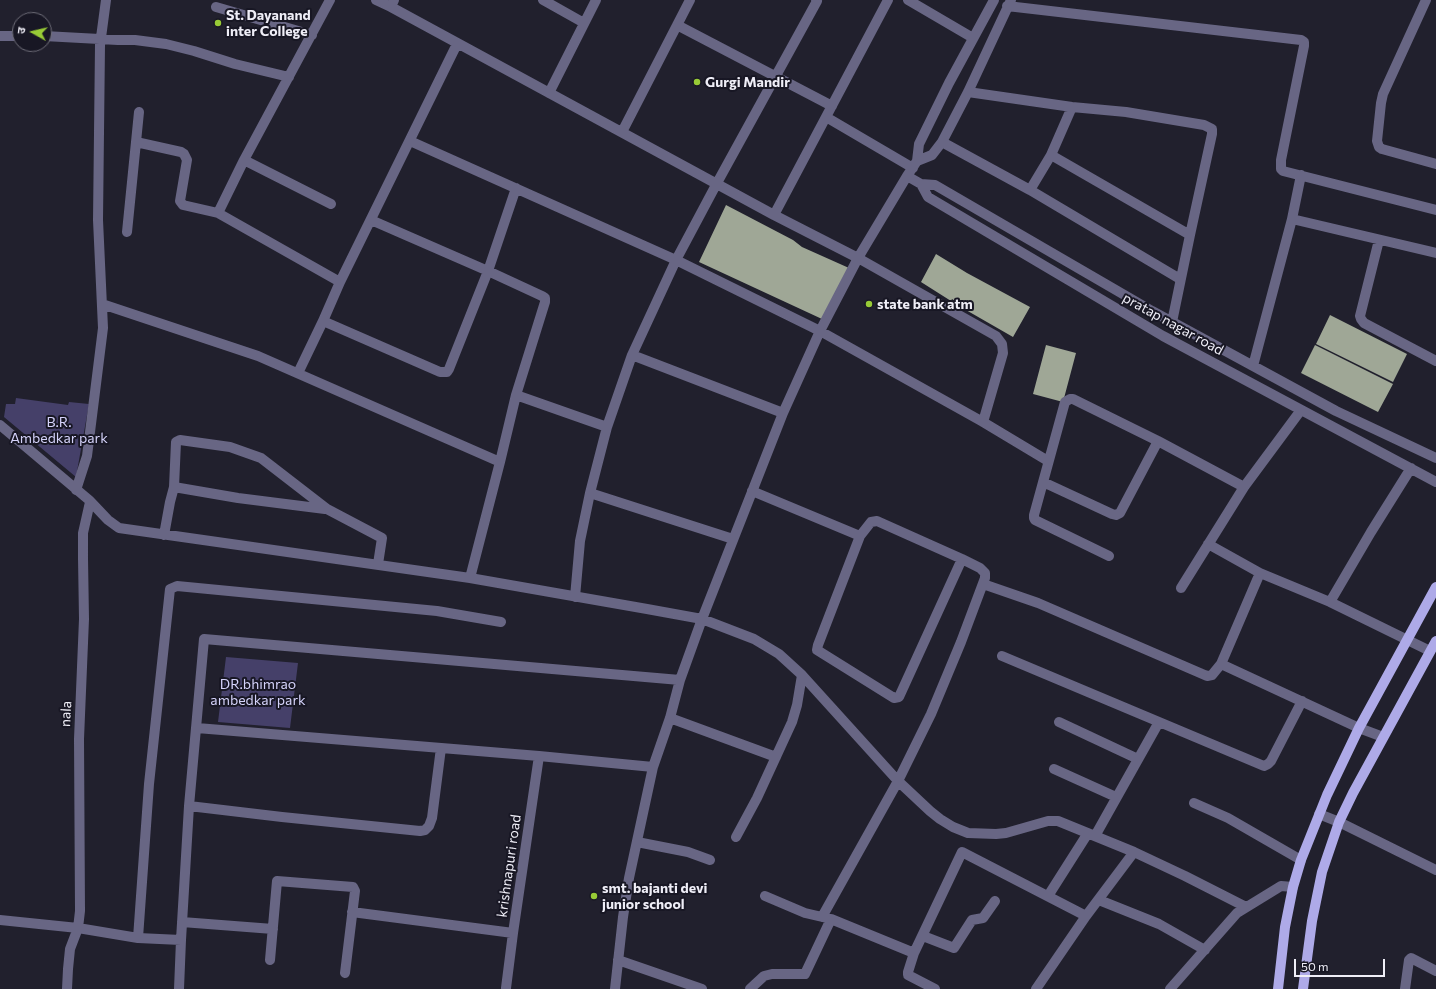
<!DOCTYPE html>
<html>
<head>
<meta charset="utf-8">
<style>
  body { margin:0 }
  #map { position:relative; width:1436px; height:989px; overflow:hidden; background:#21202d; font-family:Commissioner,"Noto Sans Devanagari",sans-serif }
  canvas { display:block }
  .north { position:absolute; left:12px; top:12px; width:40px; height:40px; box-sizing:border-box; background:#181724; border:1px solid #6e6d78; border-radius:50%; rotate:278deg; font-size:11px; font-weight:700; line-height:16px; text-align:center; color:#efeef7 }
  .north::after { content:''; display:block; margin:auto; width:14px; height:18px; background:#98cb36; clip-path:polygon(50% 0,100% 100%,50% 72%,0 100%) }
  .scale { position:absolute; left:1294px; top:959px; width:91px; height:18px; box-sizing:border-box; border:2px solid #efeef7; border-top:0; padding-left:5px; font-size:12px; line-height:14px; white-space:nowrap; color:#efeef7; -webkit-text-stroke:3px #181724; paint-order:stroke }
</style>
</head>
<body>
<div id="map">
<canvas width="1436" height="989"></canvas>
<div class="north">उ</div>
<div class="scale">50 m</div>
</div>
<script>
const ctx = document.querySelector('canvas').getContext('2d');
ctx.lineJoin = 'round';
function paint(path, color) { ctx.fillStyle = color; ctx.fill(path, 'evenodd'); }
const toPath = rows => new Path2D(rows.map(r => 'M' + r).join(''));
function trace(path, color, width, dash) { ctx.strokeStyle = color; ctx.lineWidth = width; ctx.lineCap = dash ? 'butt' : 'round'; ctx.setLineDash(dash || []); ctx.stroke(path); }
function write(font, color, halo, rows, align = 'center') {
  ctx.font = font + ' Commissioner,sans-serif'; ctx.lineWidth = 4; ctx.setLineDash([]); ctx.textBaseline = 'middle'; ctx.strokeStyle = halo; ctx.fillStyle = color; for (const [text, x, y, turn = 0] of rows) {
    ctx.save(); ctx.translate(x, y); ctx.rotate((+turn || 0) * Math.PI / 180); ctx.textAlign = isNaN(turn) ? turn : align; if (halo) ctx.strokeText(text, 0, 0); ctx.fillText(text, 0, 0); ctx.restore();
  }
}
paint(toPath([
  [16,398,68,405,69,402,89,404,76,477,4,417,6,404,15,404],
  [226,657,298,663,290,728,218,722]
]), '#454069');
paint(toPath([
  [726,205,793,240,802,247,849,268,822,319,699,262],
  [936,254,967,273,1030,307,1013,337,966,310,967,309,952,299,951,301,921,282],
  [1330,315,1407,354,1393,382,1316,344],
  [1046,345,1076,353,1063,402,1033,394],
  [1315,345,1393,384,1378,412,1301,373]
]), '#9fa796');
trace(toPath([
  [376,0,391,7],
  [394,0,391,7,774,215,858,258,996,336,1002,344,1003,353,983,422],
  [543,0,584,23],
  [908,0,973,38],
  [1426,0,1383,94,1381,103,1377,141,1379,147,1382,149,1436,164],
  [1007,6,1301,40,1304,42,1304,46,1281,160,1281,169,1283,171,1436,210],
  [216,7,312,35],
  [677,25,832,106],
  [0,36,20,36],
  [44,36,118,40,135,40,166,44,194,51,235,64,289,77],
  [968,92,1072,107,1126,112,1204,125,1212,129,1212,134,1190,235,1172,322],
  [549,93,596,0],
  [826,117,913,168],
  [622,132,690,0],
  [410,141,676,260,717,183,817,1,816,0],
  [136,142,181,152,184,154,187,160,180,201,183,205,218,213,340,282,457,44],
  [942,142,1030,190,1180,279],
  [1051,155,1190,235],
  [244,160,331,204],
  [917,161,932,155,942,142,968,92,1011,0],
  [917,161,919,144,949,83,994,0],
  [907,176,921,184,928,197,1163,336,1436,482],
  [921,184,935,185,1152,311,1336,411,1436,458],
  [1030,190,1051,155,1072,107],
  [218,213,244,160,330,0],
  [774,215,888,0],
  [1292,219,1436,253],
  [371,220,488,271,542,296,545,298,545,302,516,395,500,462],
  [127,232,139,112],
  [1379,240,1360,316,1361,319,1364,323,1436,361],
  [340,282,323,321,440,372,447,372,449,369,488,271,516,188],
  [102,304,258,356,500,462,470,578],
  [632,355,783,413],
  [1253,366,1292,219,1301,175],
  [298,373,323,321],
  [516,395,607,427,632,355,676,260,820,331,983,422,1048,461],
  [0,425,89,500,108,520,119,528,470,578,647,609,702,619,754,639,779,654,802,675,898,781,930,811,940,819,953,827,968,833,996,834,1006,833,1048,821,1058,821,1134,852,1185,876,1246,907],
  [1043,482,1112,514,1116,515,1120,513,1158,441],
  [174,487,238,498,325,509],
  [76,490,87,456,103,328,98,220,100,45,106,0],
  [752,491,860,536],
  [590,493,733,539],
  [164,535,170,502,174,487,176,442,180,440,230,447,261,458,327,509,382,538,378,564],
  [1208,544,1260,573],
  [1109,556,1035,520,1034,518,1034,515,1065,402,1070,399,1073,399,1158,441,1244,487,1301,410],
  [983,584,1038,603,1207,676,1212,675,1221,664],
  [1181,588,1244,487],
  [575,597,580,541,590,493,607,427],
  [1330,602,1371,532,1411,468],
  [1002,656,1264,766,1268,764,1271,761,1302,701],
  [670,718,776,757],
  [1059,722,1138,759],
  [197,728,539,756],
  [1383,737,1359,728,1221,664,1260,573,1330,602,1430,651],
  [1054,769,1116,797],
  [1194,803,1228,818,1301,860],
  [189,806,282,817,420,831,425,830,429,826,432,818,441,748],
  [1319,814,1339,822,1436,870],
  [1095,836,1159,722],
  [736,837,757,798,792,722,797,705,802,675],
  [637,842,688,852,710,860],
  [765,896,805,913,831,919,914,953],
  [1048,896,1088,833],
  [1099,900,1159,924,1205,950],
  [352,912,513,933,539,756,653,767],
  [822,917,898,781,931,714,961,642,985,578,985,573,980,568,962,559,877,521,871,522,860,536,818,645,817,650,894,698,899,697,962,559],
  [0,920,78,928,138,938,181,940],
  [182,922,273,929],
  [923,936,954,948,972,920,983,918,995,901],
  [138,938,149,784,170,589,177,586,437,611,501,622],
  [270,960,277,881,353,887,355,891,345,973],
  [618,960,702,989],
  [506,988,513,933],
  [67,989,68,969,70,949,78,928,80,911,79,739,84,619,83,558,83,533,90,502],
  [179,989,181,940,189,806,204,639,680,680],
  [615,989,623,917,629,878,653,767,670,718,680,680,702,619,783,413,820,331,858,258,907,176,917,161],
  [750,989,764,976,772,974,805,974,831,919],
  [935,989,908,975,908,972,914,953,962,852,1086,916],
  [1036,989,1086,916,1134,852],
  [1170,989,1237,913,1281,886,1293,887],
  [1405,989,1409,960,1411,958,1436,971]
]), '#686684', 10);
trace(toPath([
  [1278,989,1285,927,1293,887,1301,860,1327,795,1359,728,1436,587],
  [1303,989,1312,921,1322,872,1339,822,1353,793,1436,641]
]), '#aeaae8', 10);
for (const [x, y, r, color] of [
  [218,23,4,"#98cb36"],
  [697,82,4,"#98cb36"],
  [869,304,4,"#98cb36"],
  [594,896,4,"#98cb36"]
]) { const dot = new Path2D(); dot.arc(x, y, r, 0, 2 * Math.PI); ctx.fillStyle = color; ctx.fill(dot); trace(dot, '#181724', 1.5); }
write('bold 14px', '#efeef7', '#181724', [
  ["St. Dayanand",226,15],
  ["inter College",226,31],
  ["Gurgi Mandir",705,82],
  ["state bank atm",877,304],
  ["smt. bajanti devi",602,888],
  ["junior school",602,904]
], 'left');
write('14px', '#efeef7', '#181724', [
  ["pratap nagar road",1173,324,29],
  ["nala",66,714,-87],
  ["krishnapuri road",509,866,-82]
]);
write('14px', '#d5d3fa', '#181724', [
  ["B.R.",59,422],
  ["Ambedkar park",59,438],
  ["DR.bhimrao",258,684],
  ["ambedkar park",258,700]
]);
</script>
</body>
</html>
